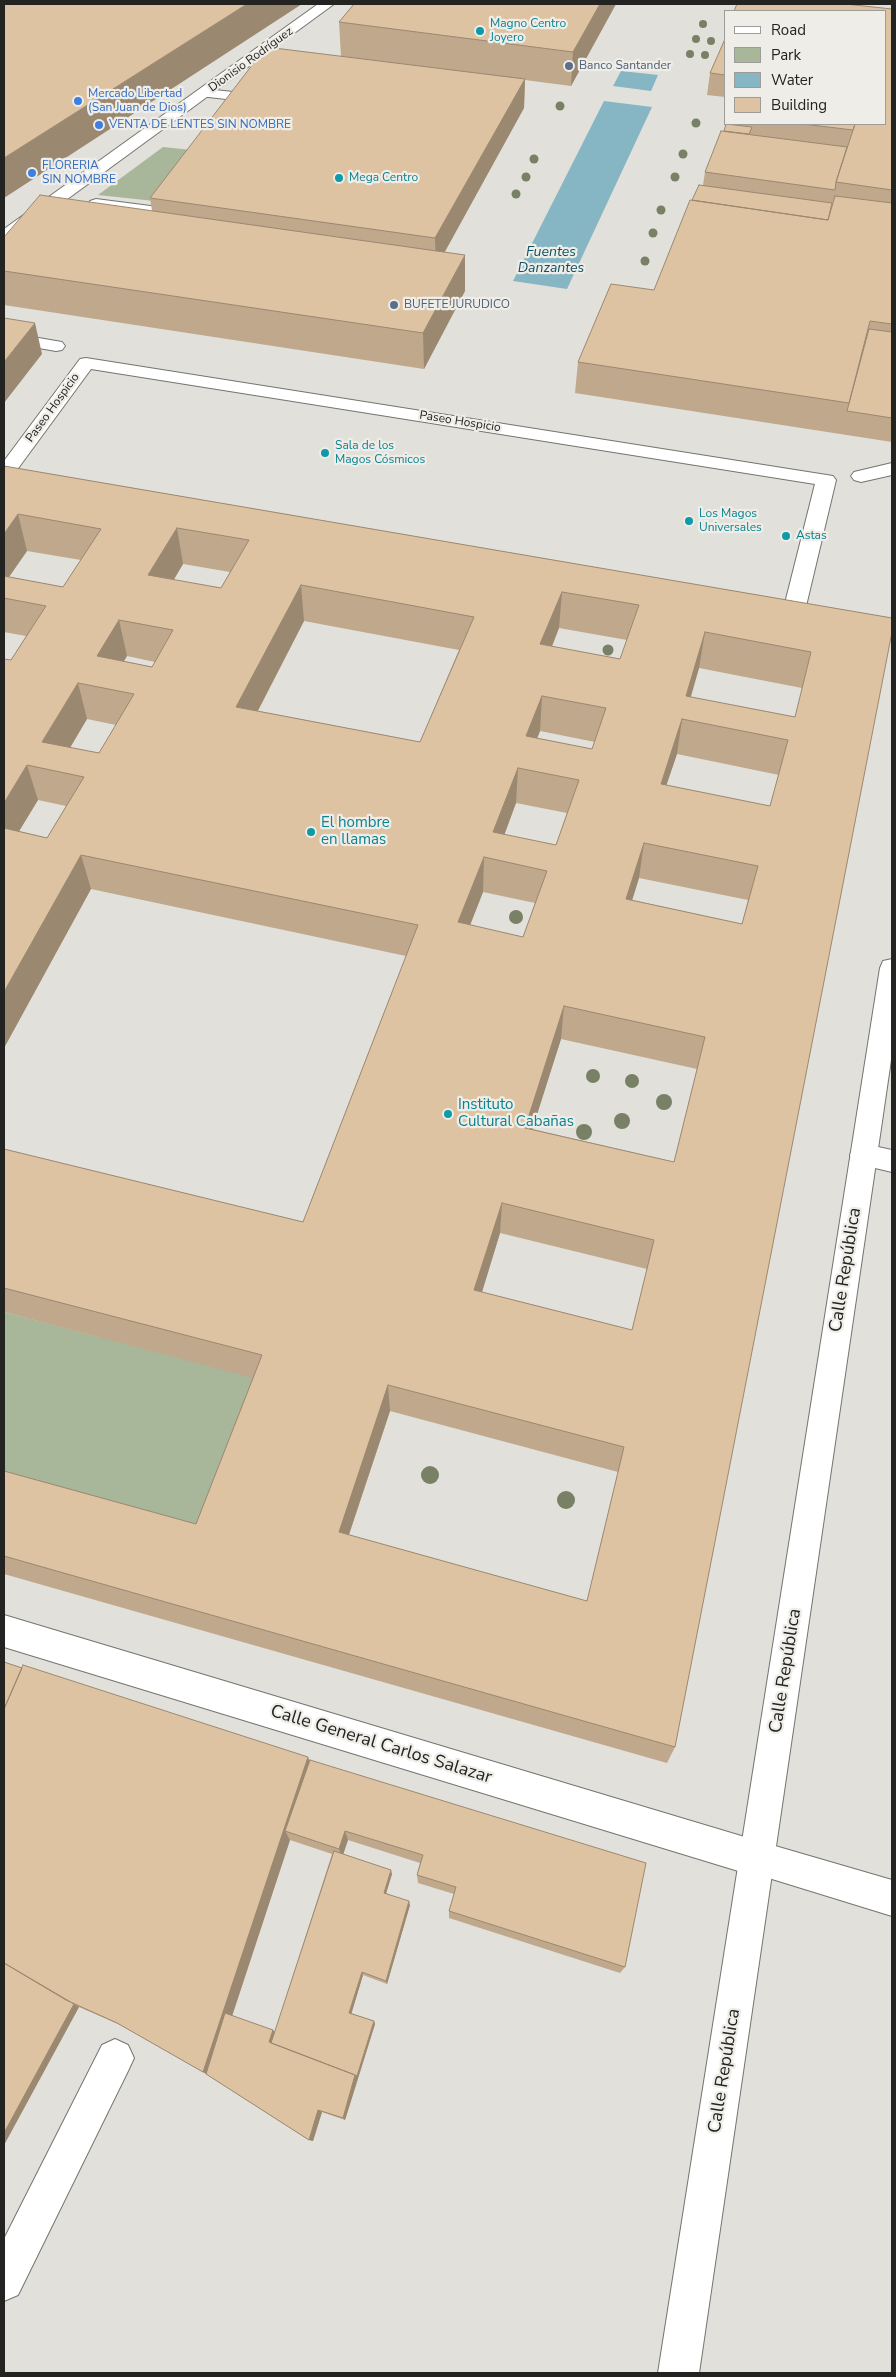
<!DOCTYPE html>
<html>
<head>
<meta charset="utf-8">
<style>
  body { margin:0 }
  #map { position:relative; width:896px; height:2377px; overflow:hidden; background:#e1e0da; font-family:"Nunito Sans",sans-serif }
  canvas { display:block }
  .frame { position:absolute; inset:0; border:5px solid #232321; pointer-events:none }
  .legend { position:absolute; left:724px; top:10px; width:162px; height:115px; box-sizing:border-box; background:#eeede8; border:1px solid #9d9c98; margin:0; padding:6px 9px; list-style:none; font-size:15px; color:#232321 }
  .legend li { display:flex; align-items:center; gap:10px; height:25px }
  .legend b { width:25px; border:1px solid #9d9c98 }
</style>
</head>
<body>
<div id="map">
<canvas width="896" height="2377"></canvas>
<div class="frame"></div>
<ul class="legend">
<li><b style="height:6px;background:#fff"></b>Road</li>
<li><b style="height:14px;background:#a8b69a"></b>Park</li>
<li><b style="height:14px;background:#86b6c4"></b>Water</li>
<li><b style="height:14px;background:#dec3a2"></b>Building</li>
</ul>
</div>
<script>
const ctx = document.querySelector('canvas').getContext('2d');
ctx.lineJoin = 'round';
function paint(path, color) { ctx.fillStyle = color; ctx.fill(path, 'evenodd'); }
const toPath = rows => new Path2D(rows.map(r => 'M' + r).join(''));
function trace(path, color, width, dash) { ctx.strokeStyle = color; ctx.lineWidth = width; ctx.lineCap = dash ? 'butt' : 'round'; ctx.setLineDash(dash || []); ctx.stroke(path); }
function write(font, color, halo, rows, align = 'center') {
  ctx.font = font + ' "Nunito Sans",sans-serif'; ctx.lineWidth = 4.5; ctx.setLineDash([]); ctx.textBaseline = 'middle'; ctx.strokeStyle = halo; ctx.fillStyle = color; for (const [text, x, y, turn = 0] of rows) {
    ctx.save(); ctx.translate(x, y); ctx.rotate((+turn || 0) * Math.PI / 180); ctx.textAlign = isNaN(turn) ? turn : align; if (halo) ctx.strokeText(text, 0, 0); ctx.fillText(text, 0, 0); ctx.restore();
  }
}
paint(toPath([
  [163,147,211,152,173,203,98,195],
  [4,1312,268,1381,205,1547,4,1491]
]), '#a8b69a');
paint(toPath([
  [621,71,658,75,651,91,613,86],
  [604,101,652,107,567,289,513,281]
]), '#86b6c4');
const service = toPath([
  [205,89,252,94,259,98,252,102,200,96,198,93,200,90,205,89],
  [96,199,166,208,172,210,174,213,172,216,166,218,90,207,88,204,90,201,96,199],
  [4,332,56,341,62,342,65,346,62,350,56,351,4,342,4,332],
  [892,463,892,475,861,482,854,480,851,476,854,472,892,463],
  [115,2039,128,2045,134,2058,128,2071,18,2295,4,2301,4,2239,102,2045,115,2039]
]);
const pedestrian = toPath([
  [86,358,833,476,836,480,802,623,798,628,791,630,784,628,780,623,815,484,91,369,11,478,4,480,4,461,80,359,86,358],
  [4,1615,758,1841,770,1847,776,1859,770,1871,758,1877,4,1647,4,1615]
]);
const minor = toPath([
  [318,4,334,4,10,241,4,242,4,229,318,4],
  [864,1144,892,1150,892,1172,854,1163,850,1155,854,1147,864,1144],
  [758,1841,892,1880,892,1916,746,1871,740,1859,746,1847,758,1841]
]);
const secondary = toPath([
  [892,959,892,1053,699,2373,658,2373,880,968,883,961,892,959]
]);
trace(service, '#75746f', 2);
trace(pedestrian, '#75746f', 2);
trace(minor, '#75746f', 2);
trace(secondary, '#75746f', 2);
paint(service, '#fff');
paint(pedestrian, '#fff');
paint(minor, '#fff');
paint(secondary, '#fff');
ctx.fillStyle = '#788066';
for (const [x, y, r] of [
  [703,24,4],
  [696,39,4],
  [711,41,4],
  [690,54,4],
  [705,55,4],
  [560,106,4.5],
  [696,123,4.5],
  [683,154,4.5],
  [534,159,4.5],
  [526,177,4.5],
  [675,177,4.5],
  [516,194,4.5],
  [661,210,4.5],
  [653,233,4.5],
  [645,261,4.5],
  [608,650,5.5],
  [516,917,7],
  [593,1076,7],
  [632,1081,7],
  [664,1102,8],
  [622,1121,8],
  [584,1132,8],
  [430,1475,9],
  [566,1500,9]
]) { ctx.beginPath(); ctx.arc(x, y, r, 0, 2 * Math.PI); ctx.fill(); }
paint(toPath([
  [354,4,616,4,571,86,525,80,524,108,444,252,465,291,424,369,4,305,4,237,152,211,150,198,341,56,339,22],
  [892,9,892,442,575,393,578,362,654,290,692,200,703,185,705,172,727,124,885,124],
  [725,39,725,97,707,95,710,73],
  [4,466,892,618,675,1747,667,1763,4,1574,4,1471,196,1524,253,1378,4,1312,4,1149,303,1222,406,956,91,889,4,1048,11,660,26,636,4,632],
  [27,551,81,560,63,587,9,577],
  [183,564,230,572,221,588,173,580],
  [304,621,459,650,420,742,258,711],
  [559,628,627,640,620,659,552,647],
  [127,656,155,662,152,667,124,661],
  [699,668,802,688,795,717,691,697],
  [87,719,116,725,99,753,70,748],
  [540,731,595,742,592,749,537,738],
  [677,754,779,775,770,806,666,785],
  [38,800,66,806,47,838,19,831],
  [516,803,567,813,556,845,504,835],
  [639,878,748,900,742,924,632,900],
  [483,892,535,903,523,937,470,925],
  [561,1039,697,1069,674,1162,532,1129],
  [500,1233,647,1269,632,1330,482,1292],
  [390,1411,618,1472,587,1601,349,1535],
  [4,1662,310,1760,625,1967,620,1973,449,1918,449,1911,454,1894,418,1883,417,1875,420,1863,348,1840,343,1854,392,1874,386,1893,410,1905,387,1984,363,1975,351,2013,374,2021,375,2024,345,2120,322,2112,313,2141,309,2140,206,2074,125,2027,79,2007,4,2145],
  [290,1840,332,1854,275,2032,273,2030,232,2016]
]), '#bfa88b');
paint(toPath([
  [247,4,302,4,4,198,4,158],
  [600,4,616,4,571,86,573,52],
  [525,79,524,108,436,268,435,238],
  [465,255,465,291,424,369,423,333],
  [35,323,42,354,4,403,4,362],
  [18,514,27,551,4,584,4,534],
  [177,528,183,564,155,612,148,575],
  [301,585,304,621,241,743,236,707],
  [562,592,559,628,538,680,540,644],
  [119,620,127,656,107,689,97,656],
  [705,632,699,668,684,719,682,719,677,754,655,819,661,784,686,696],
  [78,683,87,719,56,771,42,742],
  [542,696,540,731,525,769,526,736],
  [27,765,38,800,4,856,4,803],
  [518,768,516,803,495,860,493,832],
  [644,843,639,878,622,933,626,899],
  [81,855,91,889,4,1048,4,992],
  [484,857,483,892,458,956,458,922],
  [564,1006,561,1039,523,1159,525,1128],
  [502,1203,500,1233,474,1318,474,1290],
  [388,1385,390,1411,342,1555,339,1532],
  [308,1757,313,1771,285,1831,290,1840,212,2077,203,2072],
  [345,1831,348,1840,342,1858,339,1849],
  [391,1870,392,1874,385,1897,384,1893],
  [409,1901,410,1905,387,1984,386,1981],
  [362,1972,363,1975,351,2015,349,2013],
  [74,2004,79,2007,4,2145,4,2133],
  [374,2021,375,2024,345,2120,343,2118,355,2075],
  [273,2030,277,2035,274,2045,269,2042],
  [318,2110,322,2112,313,2141,309,2140]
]), '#9b8871');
const building = toPath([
  [4,4,247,4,4,158,4,4],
  [354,4,600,4,573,52,339,22,354,4],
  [737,4,845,4,892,9,892,190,836,182,855,124,885,124,885,11,734,11,737,4],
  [725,39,725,75,710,73,725,39],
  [266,47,525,79,435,238,150,198,266,47],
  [726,124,752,127,749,134,724,131,726,124],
  [803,124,855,124,853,130,803,124],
  [721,131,847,147,836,182,835,190,705,172,721,131],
  [699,185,832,203,828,220,692,200,699,185],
  [40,195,465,255,423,333,4,271,4,237,40,195],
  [835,196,892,203,892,324,870,321,849,403,578,362,611,284,654,290,690,200,828,220,835,196],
  [4,318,35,323,4,362,4,318],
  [869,329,892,332,892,418,847,411,869,329],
  [4,466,892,618,892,632,675,1747,4,1556,4,1471,196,1524,262,1355,4,1288,4,1149,303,1222,418,925,81,855,4,992,4,828,47,838,84,777,27,765,4,803,4,659,11,660,46,606,4,598,4,576,63,587,101,529,18,514,4,534,4,466],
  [177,528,249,540,221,588,148,575,177,528],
  [301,585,474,617,420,742,236,707,301,585],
  [562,592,639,605,620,659,540,644,562,592],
  [119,620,173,630,152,667,97,656,119,620],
  [705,632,811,652,795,717,686,696,705,632],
  [78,683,134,694,99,753,42,742,78,683],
  [542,696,606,708,592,749,526,736,542,696],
  [682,719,788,740,770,806,661,784,682,719],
  [518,768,579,780,556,845,493,832,518,768],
  [644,843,758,866,742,924,626,899,644,843],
  [484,857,547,871,523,937,458,922,484,857],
  [564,1006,705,1037,674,1162,525,1128,564,1006],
  [502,1203,654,1240,632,1330,474,1290,502,1203],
  [388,1385,624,1447,587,1601,339,1532,388,1385],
  [4,1662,22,1668,4,1709,4,1662],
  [23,1665,308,1757,203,2072,117,2023,66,2000,4,1963,4,1709,23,1665],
  [310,1760,646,1863,625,1967,449,1911,456,1887,417,1875,423,1855,345,1831,339,1849,285,1831,310,1760],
  [334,1851,391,1870,384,1893,409,1901,386,1981,362,1972,349,2013,374,2021,357,2076,355,2075,271,2043,334,1851],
  [4,1963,74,2004,4,2133,4,1963],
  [225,2013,273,2030,269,2042,355,2075,343,2118,318,2110,309,2140,206,2074,225,2013]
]);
paint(building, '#dec3a2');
trace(building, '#9b8871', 1);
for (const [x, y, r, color] of [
  [480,31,5,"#0f9aa8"],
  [569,66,5,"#5c6f8a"],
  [78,101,5,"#3f7fe0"],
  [99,125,5,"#3f7fe0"],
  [32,173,5,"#3f7fe0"],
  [339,178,5,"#0f9aa8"],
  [394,305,5,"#5c6f8a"],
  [325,453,5,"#0f9aa8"],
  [689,521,5,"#0f9aa8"],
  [786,536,5,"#0f9aa8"],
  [311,832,5,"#0f9aa8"],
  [448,1114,5,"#0f9aa8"]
]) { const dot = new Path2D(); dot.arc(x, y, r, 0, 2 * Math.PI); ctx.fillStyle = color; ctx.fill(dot); trace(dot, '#eeede8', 2); }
write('12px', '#0d838f', '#eeede8', [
  ["Magno Centro",490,24],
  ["Joyero",490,38],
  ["Mega Centro",349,178],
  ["Sala de los",335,446],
  ["Magos Cósmicos",335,460],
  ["Los Magos",699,514],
  ["Universales",699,528],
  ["Astas",796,536]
], 'left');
write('12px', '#232321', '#eeede8', [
  ["Dionisio Rodríguez",251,60,-36],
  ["Paseo Hospicio",53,408,-54],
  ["Paseo Hospicio",460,422,9]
]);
write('12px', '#4e5e75', '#eeede8', [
  ["Banco Santander",579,66],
  ["BUFETE JURUDICO",404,305]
], 'left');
write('12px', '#366cbe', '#eeede8', [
  ["Mercado Libertad",88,94],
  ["(San Juan de Dios)",88,108],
  ["VENTA DE LENTES SIN NOMBRE",109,125],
  ["FLORERIA",42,166],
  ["SIN NOMBRE",42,180]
], 'left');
write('italic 14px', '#0e5261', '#eeede8', [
  ["Fuentes",551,253],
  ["Danzantes",551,269]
]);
write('15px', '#0d838f', '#eeede8', [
  ["El hombre",321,823],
  ["en llamas",321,840],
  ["Instituto",458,1105],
  ["Cultural Cabañas",458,1122]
], 'left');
write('18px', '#232321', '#eeede8', [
  ["Calle República",846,1270,-81],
  ["Calle República",786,1671,-81],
  ["Calle General Carlos Salazar",381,1745,17],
  ["Calle República",725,2071,-81]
]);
</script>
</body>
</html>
